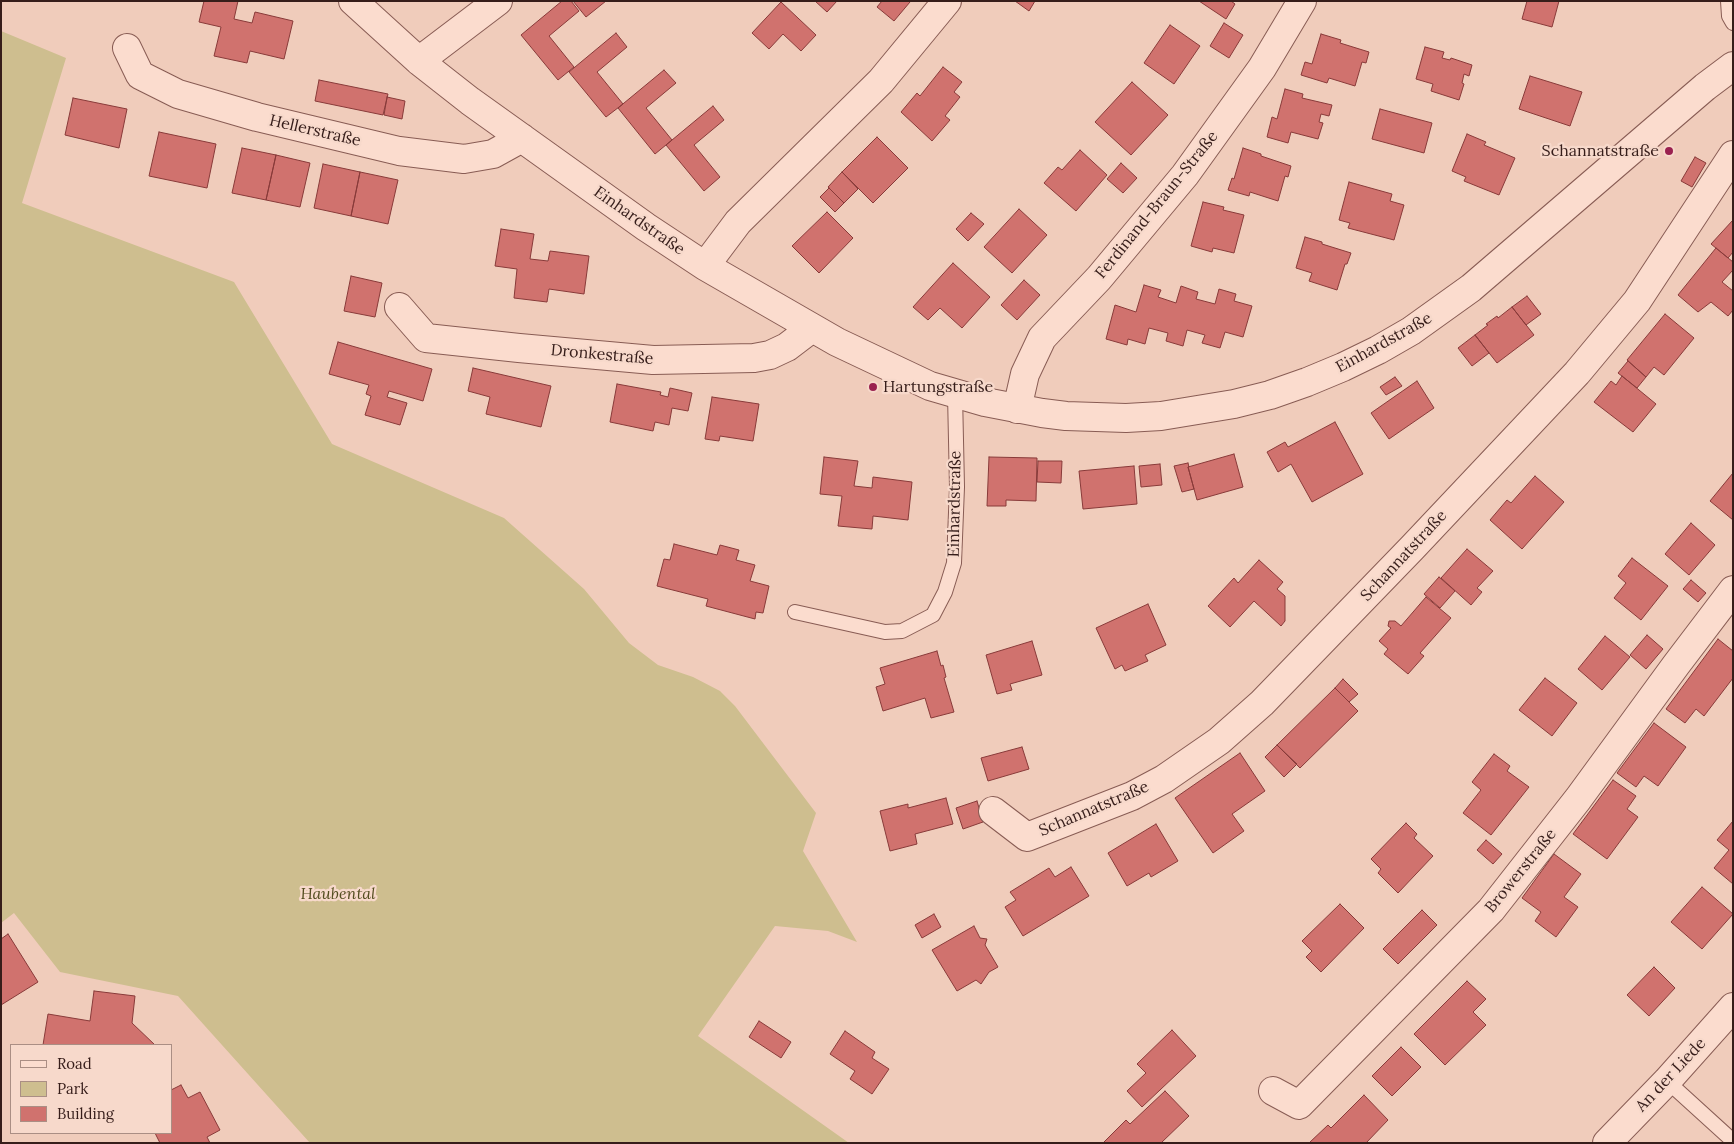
<!DOCTYPE html>
<html>
<head>
<meta charset="utf-8">
<style>
  body { margin:0 }
  #map { position:relative; width:1734px; height:1144px; overflow:hidden; background:#f0ccbb; font-family:Lora,serif }
  canvas { display:block }
  .frame { position:absolute; inset:0; border:2px solid #361d1a; pointer-events:none }
  .legend { position:absolute; left:10px; top:1044px; width:162px; height:90px; box-sizing:border-box; background:#f7d9cb; border:1px solid #aa8e84; margin:0; padding:6px 9px; list-style:none; font-size:15px; color:#361d1a }
  .legend li { display:flex; align-items:center; gap:10px; height:25px }
  .legend b { width:25px; border:1px solid #aa8e84 }
</style>
</head>
<body>
<div id="map">
<canvas width="1734" height="1144"></canvas>
<div class="frame"></div>
<ul class="legend">
<li><b style="height:6px;background:#fbdcce"></b>Road</li>
<li><b style="height:14px;background:#cebe8f"></b>Park</li>
<li><b style="height:14px;background:#d0726e"></b>Building</li>
</ul>
</div>
<script>
const ctx = document.querySelector('canvas').getContext('2d');
ctx.lineJoin = 'round';
function paint(path, color) { ctx.fillStyle = color; ctx.fill(path, 'evenodd'); }
const toPath = rows => new Path2D(rows.map(r => 'M' + r).join(''));
function trace(path, color, width, dash) { ctx.strokeStyle = color; ctx.lineWidth = width; ctx.lineCap = dash ? 'butt' : 'round'; ctx.setLineDash(dash || []); ctx.stroke(path); }
function write(font, color, halo, rows, align = 'center') {
  ctx.font = font + ' Lora,serif'; ctx.lineWidth = 4.5; ctx.setLineDash([]); ctx.textBaseline = 'middle'; ctx.strokeStyle = halo; ctx.fillStyle = color; for (const [text, x, y, turn = 0] of rows) {
    ctx.save(); ctx.translate(x, y); ctx.rotate((+turn || 0) * Math.PI / 180); ctx.textAlign = isNaN(turn) ? turn : align; if (halo) ctx.strokeText(text, 0, 0); ctx.fillText(text, 0, 0); ctx.restore();
  }
}
paint(toPath([
  [1,31,66,58,22,203,234,282,332,444,504,518,584,589,629,643,658,665,693,677,720,691,735,706,816,813,803,851,857,942,828,931,775,926,698,1036,849,1143,310,1143,178,996,60,972,14,913,1,923]
]), '#cebe8f');
const building = toPath([
  [204,1,238,1,234,19,252,23,255,12,293,21,284,59,250,51,247,63,214,56,221,27,199,22,204,1],
  [562,1,571,1,579,11,549,36,574,67,558,80,521,35,562,1],
  [573,1,606,1,586,17,573,1],
  [815,1,837,1,827,12,815,1],
  [882,1,908,1,910,2,894,21,877,7,882,1],
  [1015,1,1035,1,1029,11,1015,1],
  [1199,1,1231,1,1235,4,1226,19,1199,1],
  [1527,1,1559,1,1552,27,1522,19,1527,1],
  [781,2,816,35,801,51,783,34,769,49,752,33,781,2],
  [1224,23,1243,35,1229,58,1210,46,1224,23],
  [1170,25,1200,46,1174,84,1144,63,1170,25],
  [616,33,627,47,597,72,623,104,606,117,569,72,616,33],
  [1321,34,1341,40,1340,43,1369,52,1366,63,1362,62,1355,86,1329,78,1327,83,1301,75,1305,62,1312,64,1321,34],
  [1425,47,1444,52,1442,58,1450,60,1451,58,1472,65,1469,76,1464,74,1462,83,1464,84,1459,100,1431,91,1433,84,1416,79,1425,47],
  [943,67,962,82,954,92,960,97,945,116,950,120,932,141,901,112,917,93,920,96,943,67],
  [664,70,676,83,646,108,672,140,655,154,618,108,664,70],
  [1530,76,1582,92,1570,126,1519,109,1530,76],
  [319,80,388,94,383,115,315,101,319,80],
  [1132,82,1168,115,1131,155,1095,122,1132,82],
  [1285,89,1303,94,1302,98,1332,105,1329,116,1321,114,1319,122,1323,123,1318,139,1291,132,1288,143,1267,137,1272,117,1277,119,1285,89],
  [387,97,405,101,402,119,384,115,387,97],
  [73,98,127,109,119,148,65,135,73,98],
  [713,106,724,120,694,145,720,177,704,191,666,145,713,106],
  [1380,109,1432,123,1424,153,1372,139,1380,109],
  [159,132,216,144,207,188,149,176,159,132],
  [1467,134,1486,142,1484,145,1515,158,1499,195,1464,181,1466,177,1452,171,1467,134],
  [877,137,908,168,873,203,842,172,877,137],
  [242,148,276,155,266,200,232,193,242,148],
  [1243,148,1261,154,1261,156,1291,166,1288,177,1285,176,1278,201,1250,192,1249,196,1228,190,1232,178,1234,179,1243,148],
  [1080,150,1107,175,1076,211,1044,183,1058,167,1062,170,1080,150],
  [276,155,310,163,300,207,266,200,276,155],
  [1695,157,1706,163,1692,187,1681,181,1695,157],
  [1121,163,1137,178,1123,193,1107,179,1121,163],
  [323,164,360,172,351,216,314,208,323,164],
  [360,172,398,180,388,224,351,216,360,172],
  [842,172,858,189,844,203,828,187,842,172],
  [1349,182,1392,194,1390,201,1404,205,1394,240,1348,228,1350,223,1339,220,1349,182],
  [829,188,844,203,835,212,820,197,829,188],
  [1203,202,1224,207,1223,210,1244,215,1234,253,1213,248,1212,252,1191,246,1203,202],
  [1019,209,1047,235,1012,273,984,247,1019,209],
  [827,212,853,238,819,273,792,246,827,212],
  [971,213,984,224,968,241,956,229,971,213],
  [1733,220,1733,252,1728,258,1711,244,1733,220],
  [501,229,534,234,530,259,548,261,550,251,589,256,584,294,549,289,547,302,514,298,517,269,495,266,501,229],
  [1305,237,1322,242,1322,244,1351,253,1347,264,1345,264,1337,290,1309,281,1312,273,1296,268,1305,237],
  [1716,248,1733,262,1733,270,1722,282,1733,291,1733,310,1728,316,1711,302,1698,312,1678,295,1716,248],
  [953,263,990,297,962,328,940,308,928,320,913,307,953,263],
  [351,276,382,283,375,317,344,311,351,276],
  [1024,280,1040,295,1017,320,1001,305,1024,280],
  [1144,285,1161,290,1158,297,1176,303,1181,286,1198,292,1196,299,1215,304,1219,289,1236,294,1234,301,1252,306,1243,337,1225,332,1220,348,1202,343,1205,335,1187,330,1183,346,1166,341,1168,333,1149,328,1145,344,1128,339,1127,345,1106,339,1115,305,1136,312,1144,285],
  [1527,296,1541,314,1526,325,1512,307,1527,296],
  [1512,307,1534,335,1497,363,1475,335,1488,325,1486,324,1497,316,1498,318,1512,307],
  [1665,314,1694,338,1664,375,1654,367,1646,377,1627,360,1665,314],
  [1475,335,1489,353,1472,366,1458,348,1475,335],
  [338,342,432,369,423,401,389,391,387,397,407,403,400,425,365,415,371,396,366,394,369,385,329,374,338,342],
  [1628,361,1646,377,1637,388,1618,373,1628,361],
  [473,368,551,386,541,427,486,414,490,397,468,391,473,368],
  [1622,376,1656,404,1633,432,1594,402,1611,381,1616,385,1622,376],
  [1395,377,1402,386,1386,395,1380,387,1395,377],
  [1417,381,1434,408,1389,439,1371,413,1417,381],
  [617,384,661,392,660,395,668,397,670,388,692,393,688,411,672,408,669,425,655,422,653,431,610,422,617,384],
  [712,397,759,404,753,441,720,436,719,441,705,439,712,397],
  [1335,422,1363,474,1312,502,1291,464,1278,472,1267,452,1285,442,1288,447,1335,422],
  [1234,454,1243,487,1197,500,1188,467,1234,454],
  [824,457,858,461,854,486,872,488,873,477,912,482,908,520,873,516,872,529,838,526,842,496,820,494,824,457],
  [989,457,1037,458,1036,501,1006,500,1006,506,987,506,989,457],
  [1038,461,1062,461,1061,483,1037,482,1038,461],
  [1188,463,1189,467,1188,467,1194,489,1182,492,1174,466,1188,463],
  [1160,464,1162,485,1141,487,1139,466,1160,464],
  [1134,466,1137,504,1083,509,1079,471,1134,466],
  [1733,473,1733,520,1710,501,1733,473],
  [1535,476,1564,502,1522,549,1490,520,1507,500,1511,503,1535,476],
  [1691,523,1715,545,1689,575,1665,554,1691,523],
  [674,544,717,555,720,545,739,550,736,560,755,565,750,581,769,586,763,613,756,612,755,619,706,606,708,599,657,586,664,559,670,560,674,544],
  [1467,549,1493,571,1477,588,1482,592,1471,605,1441,578,1467,549],
  [1632,558,1668,586,1641,620,1614,598,1626,583,1618,576,1632,558],
  [1259,560,1283,582,1277,589,1285,596,1285,621,1281,626,1254,601,1230,627,1208,606,1234,578,1238,583,1259,560],
  [1439,577,1455,591,1440,608,1424,594,1439,577],
  [1691,580,1706,593,1698,602,1683,589,1691,580],
  [1426,597,1451,618,1420,653,1424,656,1408,674,1384,654,1388,649,1379,641,1391,628,1388,626,1389,621,1395,621,1401,626,1426,597],
  [1148,604,1166,645,1145,655,1148,661,1125,671,1122,665,1115,669,1096,628,1148,604],
  [1647,635,1663,649,1646,669,1630,655,1647,635],
  [1605,636,1630,657,1602,690,1578,669,1605,636],
  [1718,639,1733,651,1733,678,1704,716,1696,709,1685,723,1666,709,1718,639],
  [1032,641,1042,675,1010,684,1012,690,997,694,986,655,1032,641],
  [937,651,941,666,943,665,946,677,944,678,954,712,931,718,925,698,883,711,876,687,885,684,880,668,937,651],
  [1545,678,1577,703,1552,736,1519,710,1545,678],
  [1343,679,1358,694,1349,702,1335,688,1343,679],
  [1335,688,1358,711,1300,768,1277,745,1335,688],
  [1654,723,1686,747,1658,786,1644,776,1636,787,1617,773,1654,723],
  [1277,745,1297,764,1284,777,1265,757,1277,745],
  [1022,747,1029,769,988,781,981,758,1022,747],
  [1240,753,1265,791,1232,814,1244,831,1213,853,1175,798,1240,753],
  [1494,754,1510,766,1507,771,1529,787,1491,835,1463,813,1481,790,1472,782,1494,754],
  [1613,780,1636,796,1627,809,1638,817,1607,859,1573,834,1613,780],
  [946,798,953,824,915,834,917,844,890,851,880,811,908,804,908,808,946,798],
  [977,801,983,822,963,829,956,808,977,801],
  [1733,821,1733,884,1714,868,1729,850,1717,840,1733,821],
  [1406,823,1417,834,1414,838,1433,856,1398,893,1378,873,1381,869,1371,859,1406,823],
  [1156,824,1178,861,1151,877,1149,873,1127,886,1108,853,1156,824],
  [1486,840,1502,854,1493,864,1477,850,1486,840],
  [1554,854,1581,874,1564,897,1578,907,1556,937,1535,921,1541,912,1522,898,1554,854],
  [1071,867,1089,896,1023,936,1005,907,1016,900,1010,892,1049,868,1055,877,1071,867],
  [1702,887,1733,914,1702,949,1671,922,1702,887],
  [1340,904,1364,928,1321,972,1306,957,1312,951,1302,941,1340,904],
  [1422,910,1437,925,1398,964,1383,949,1422,910],
  [934,914,941,927,922,938,915,925,934,914],
  [974,926,980,938,987,939,985,945,998,967,989,972,981,984,976,980,957,991,932,950,974,926],
  [8,934,38,982,1,1005,1,939,8,934],
  [1654,967,1675,988,1649,1016,1627,995,1654,967],
  [1467,981,1486,999,1473,1012,1486,1025,1445,1065,1414,1034,1467,981],
  [94,991,135,996,132,1023,155,1045,43,1045,48,1014,90,1021,94,991],
  [759,1021,791,1042,781,1058,749,1037,759,1021],
  [1172,1030,1196,1056,1142,1107,1127,1091,1146,1073,1137,1064,1172,1030],
  [845,1031,875,1052,872,1058,889,1069,872,1094,850,1079,855,1071,830,1054,845,1031],
  [1401,1047,1421,1067,1392,1096,1372,1076,1401,1047],
  [181,1085,188,1098,200,1092,220,1130,207,1137,210,1143,160,1143,155,1133,171,1133,171,1090,181,1085],
  [1165,1091,1189,1116,1161,1143,1103,1143,1126,1120,1130,1124,1165,1091],
  [1364,1095,1388,1120,1366,1143,1309,1143,1328,1125,1331,1128,1364,1095]
]);
paint(building, '#d0726e');
trace(building, '#883a39', 1);
const lane = toPath([
  [1728,1,1729,16,1733,23],
  [795,612,885,632,902,631,933,615,945,592,954,563,957,487,955,394],
  [1667,1081,1733,1141]
]);
const street = toPath([
  [353,1,419,61,470,101,646,227,705,266,837,342,930,386,985,402,1042,413,1066,416,1126,418,1161,416,1234,404,1270,395,1307,382,1343,367,1378,350,1411,331,1471,288,1705,87,1733,66],
  [127,48,140,75,178,94,257,117,399,151,464,159,493,154,522,138],
  [419,61,498,1],
  [705,266,738,222,881,81,947,1],
  [399,307,426,338,519,348,653,360,754,358,770,355,787,347,812,328],
  [1017,409,1025,374,1042,338,1099,278,1185,175,1262,68,1302,1],
  [993,811,1027,837,1132,796,1164,779,1219,741,1262,703,1412,548,1577,373,1637,301,1733,155],
  [1273,1091,1299,1105,1491,910,1578,799,1676,665,1733,590],
  [1607,1143,1667,1081,1733,1007]
]);
trace(lane, '#885c54', 16);
trace(street, '#885c54', 30);
trace(lane, '#fbdcce', 14);
trace(street, '#fbdcce', 28);
for (const [x, y, r, color] of [
  [1669,151,5,"#9a214f"],
  [873,387,5,"#9a214f"]
]) { const dot = new Path2D(); dot.arc(x, y, r, 0, 2 * Math.PI); ctx.fillStyle = color; ctx.fill(dot); trace(dot, '#f7d9cb', 2); }
write('16px', '#361d1a', '#f7d9cb', [
  ["Hellerstraße",315,131,13],
  ["Ferdinand-Braun-Straße",1157,205,-51],
  ["Einhardstraße",639,221,35],
  ["Einhardstraße",1384,343,-29],
  ["Dronkestraße",602,355,5],
  ["Einhardstraße",955,504,-89],
  ["Schannatstraße",1404,556,-47],
  ["Schannatstraße",1094,809,-23],
  ["Browerstraße",1521,871,-51],
  ["An der Liede",1671,1075,-47]
]);
write('16px', '#361d1a', '#f7d9cb', [
  ["Schannatstraße",1659,151],
  ["Hartungstraße",883,387,"left"]
], 'right');
write('italic 16px', '#534d1f', '#f7d9cb', [
  ["Haubental",338,894]
]);
</script>
</body>
</html>
